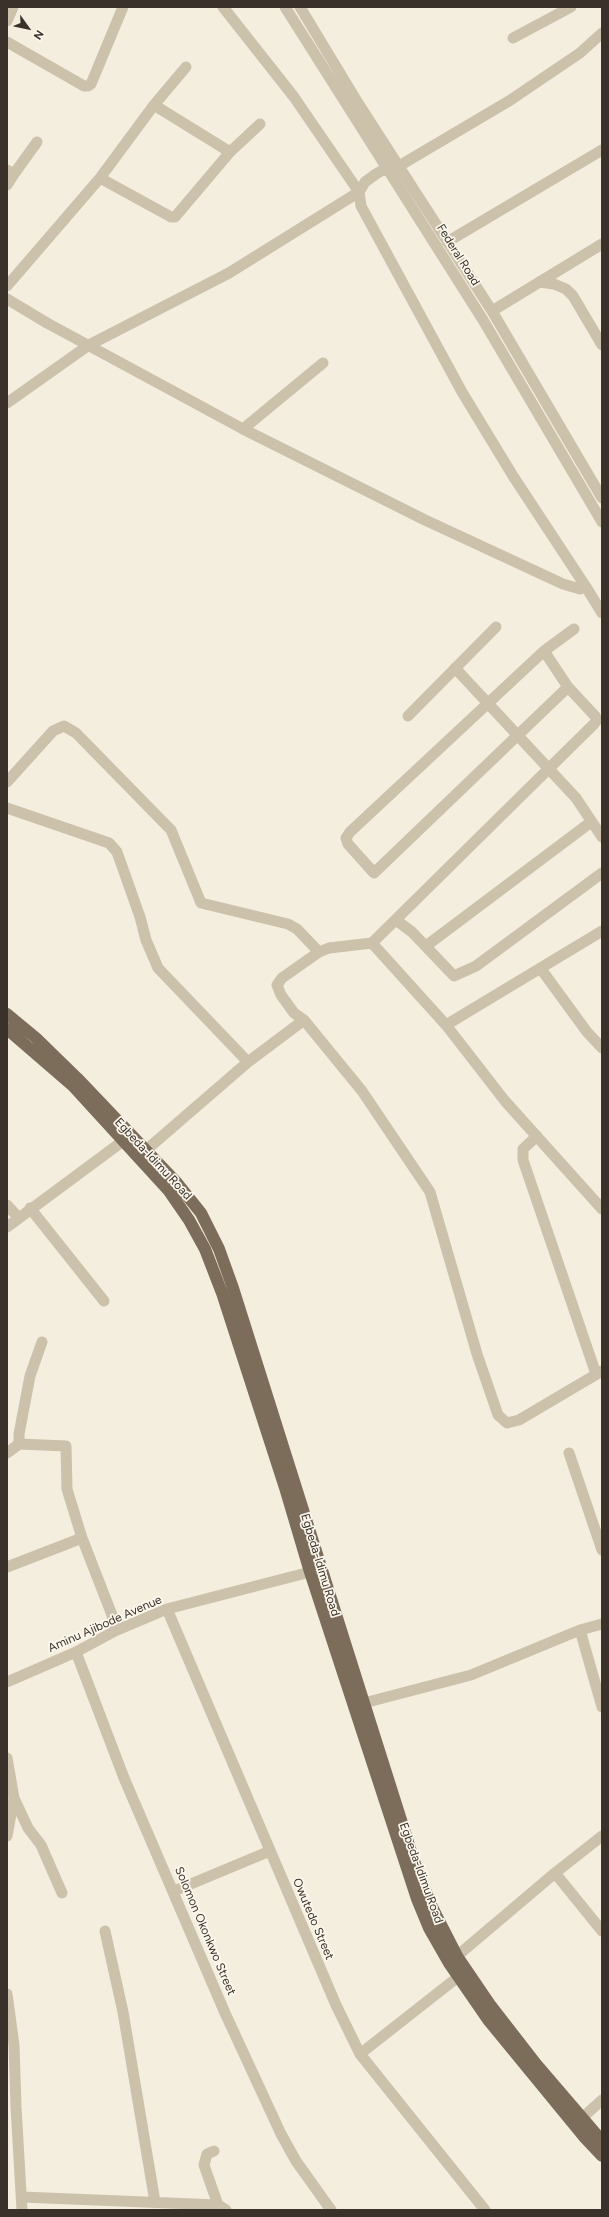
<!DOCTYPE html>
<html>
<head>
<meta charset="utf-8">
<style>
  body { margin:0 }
  #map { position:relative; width:609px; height:2217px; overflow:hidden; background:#f4eedf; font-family:Figtree,sans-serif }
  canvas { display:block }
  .frame { position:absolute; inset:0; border:8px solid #3a322a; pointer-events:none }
  .north { position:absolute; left:8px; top:8px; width:40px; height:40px; -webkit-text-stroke:3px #fbf7ec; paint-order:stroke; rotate:123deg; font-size:11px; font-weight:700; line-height:16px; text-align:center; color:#3a322a }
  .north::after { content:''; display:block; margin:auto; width:14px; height:18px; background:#3a322a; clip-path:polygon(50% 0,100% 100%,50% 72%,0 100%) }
</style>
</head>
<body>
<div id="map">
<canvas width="609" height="2217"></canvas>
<div class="frame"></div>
<div class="north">N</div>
</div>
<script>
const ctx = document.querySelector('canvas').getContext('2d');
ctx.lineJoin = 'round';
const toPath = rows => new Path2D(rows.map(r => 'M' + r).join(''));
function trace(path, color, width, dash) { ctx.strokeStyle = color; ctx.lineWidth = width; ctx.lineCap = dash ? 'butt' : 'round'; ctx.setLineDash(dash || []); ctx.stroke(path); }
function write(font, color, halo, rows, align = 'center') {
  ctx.font = font + ' Figtree,sans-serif'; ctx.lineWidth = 3.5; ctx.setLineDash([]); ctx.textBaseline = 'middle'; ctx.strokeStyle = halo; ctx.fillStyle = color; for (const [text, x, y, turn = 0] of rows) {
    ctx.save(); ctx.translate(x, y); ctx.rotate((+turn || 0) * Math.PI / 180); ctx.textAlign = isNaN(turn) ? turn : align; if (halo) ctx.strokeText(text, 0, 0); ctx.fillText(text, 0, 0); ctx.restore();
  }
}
trace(toPath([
  [285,7,483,320,602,522],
  [300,7,358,103,492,311,602,498],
  [7,21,13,7],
  [513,38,571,7],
  [7,42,84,86,88,86,91,84,123,7],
  [154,105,186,67],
  [7,170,14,174,7,185],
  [14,174,37,142],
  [100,178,171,217,175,217,230,152,260,124],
  [447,242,602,150],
  [539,282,554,284,566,289,573,296,602,345],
  [7,286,100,178,154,105,230,152],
  [7,299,47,323,243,429,425,520,563,584,580,589,586,587,513,476,462,392,361,206,359,192,294,97,223,7],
  [492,311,602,244],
  [7,403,89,345,229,273,359,192,365,182,376,174,383,170,389,171,399,166,509,101,580,53,602,33],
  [243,429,323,363],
  [586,587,602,613],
  [544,651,574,629],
  [455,668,576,798,602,837],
  [568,687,374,873,348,844,346,838,350,832,544,651,568,687,595,716,597,720,594,724,372,943,329,948,319,952,282,978,277,985,281,995,294,1013,304,1020,362,1091,430,1192,477,1354,498,1415,507,1423,519,1420,602,1371],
  [408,716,496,627],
  [7,782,53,731,64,726,76,733,171,830,201,903,288,924,297,929,319,952],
  [7,808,109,843,117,852,140,917,146,940,158,968,248,1062],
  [396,920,412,932,454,976,476,966,602,873],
  [372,943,446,1025,505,1101,602,1209],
  [426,946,591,822],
  [541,969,587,1032,602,1048],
  [446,1025,602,931],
  [537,1136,523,1149,523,1160,596,1374],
  [145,1151,248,1062,304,1020],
  [7,1205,18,1217],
  [30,1208,104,1301],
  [7,1227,123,1141],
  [19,1444,19,1434,30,1376,42,1342],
  [7,1453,19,1444,66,1446,67,1489,82,1538,112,1615,115,1631],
  [569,1453,602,1550],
  [7,1567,82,1538],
  [167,1609,336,2005,360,2054,485,2210],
  [580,1630,602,1707],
  [76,1652,124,1778,225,2013,281,2134,296,2161,331,2210],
  [7,1682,76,1652,115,1631,167,1609,310,1572],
  [364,1703,471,1675,580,1630,602,1624],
  [7,1758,14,1798,7,1836],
  [14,1798,28,1828,41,1845,62,1893],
  [555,1873,602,1931],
  [174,1891,270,1851],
  [105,1931,123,2012,155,2202],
  [457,1956,555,1873,602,1836],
  [7,1994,14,2045,16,2107,22,2210],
  [360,2054,458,1977],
  [582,2118,602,2100],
  [214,2151,207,2154,204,2165,218,2205],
  [22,2197,218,2205,226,2210]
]), '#ccc1aa', 11);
trace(toPath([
  [7,1014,36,1038,78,1079,177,1183,201,1213,219,1249,233,1288,364,1703,415,1864,431,1905,457,1956,491,2006,536,2064,602,2141],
  [7,1029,73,1086,169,1191,189,1220,205,1249,222,1293,286,1491,310,1572,417,1899,429,1928,449,1963,489,2021,585,2138,602,2156]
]), '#7c6d5b', 12);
write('12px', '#3a322a', '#fbf7ec', [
  ["Federal Road",458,255,58],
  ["Egbeda-Idimu Road",153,1159,47],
  ["Egbeda-Idimu Road",320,1565,73],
  ["Aminu Ajibode Avenue",105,1624,-24],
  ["Egbeda-Idimu Road",421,1873,70],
  ["Owutedo Street",313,1919,67],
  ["Solomon Okonkwo Street",205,1931,67]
]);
</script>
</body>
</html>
